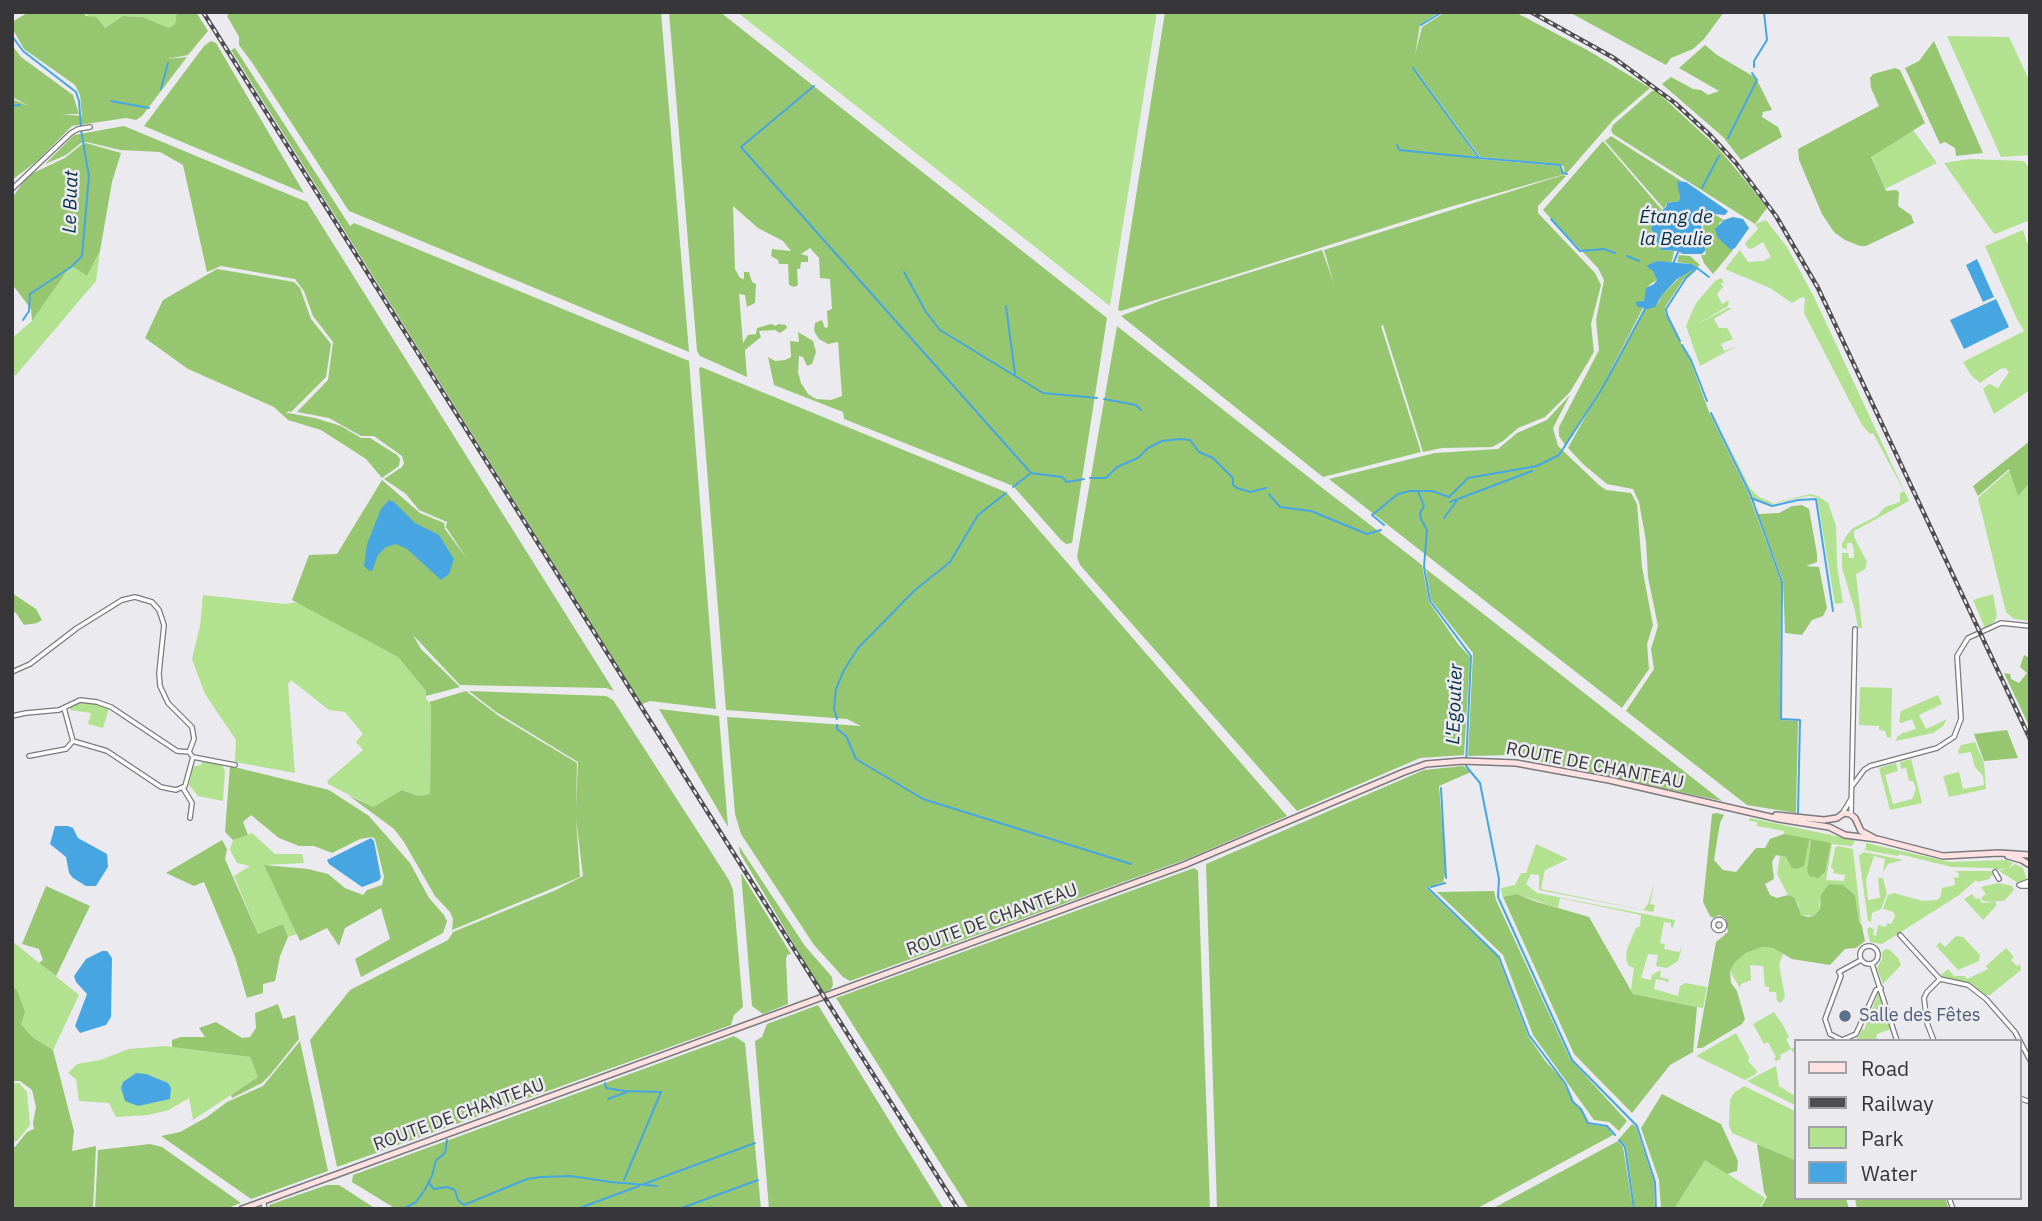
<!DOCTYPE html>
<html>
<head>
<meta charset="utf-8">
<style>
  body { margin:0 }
  #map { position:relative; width:2042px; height:1221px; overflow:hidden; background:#eaeaef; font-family:"IBM Plex Sans",sans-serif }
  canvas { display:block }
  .frame { position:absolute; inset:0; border:14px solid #373739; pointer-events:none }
  .legend { position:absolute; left:1794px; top:1039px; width:228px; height:161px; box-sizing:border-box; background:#eaeaef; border:2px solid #a2a2a6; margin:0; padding:9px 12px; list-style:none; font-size:21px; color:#373739 }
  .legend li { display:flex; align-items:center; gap:14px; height:35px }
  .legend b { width:35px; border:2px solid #a2a2a6 }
</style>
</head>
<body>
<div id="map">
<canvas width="2042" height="1221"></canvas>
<div class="frame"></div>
<ul class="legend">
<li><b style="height:9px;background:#fee2e1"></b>Road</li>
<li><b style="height:9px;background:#4e4e50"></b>Railway</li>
<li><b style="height:19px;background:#b2e18f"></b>Park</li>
<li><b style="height:19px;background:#47a6e2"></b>Water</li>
</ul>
</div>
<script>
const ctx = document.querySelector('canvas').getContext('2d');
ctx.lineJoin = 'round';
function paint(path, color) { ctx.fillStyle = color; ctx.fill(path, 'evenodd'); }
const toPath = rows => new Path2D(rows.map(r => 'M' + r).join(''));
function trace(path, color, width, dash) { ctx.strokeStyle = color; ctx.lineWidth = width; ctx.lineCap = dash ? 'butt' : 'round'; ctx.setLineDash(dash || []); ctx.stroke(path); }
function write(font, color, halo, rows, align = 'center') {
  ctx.font = font + ' "IBM Plex Sans",sans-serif'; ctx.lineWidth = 5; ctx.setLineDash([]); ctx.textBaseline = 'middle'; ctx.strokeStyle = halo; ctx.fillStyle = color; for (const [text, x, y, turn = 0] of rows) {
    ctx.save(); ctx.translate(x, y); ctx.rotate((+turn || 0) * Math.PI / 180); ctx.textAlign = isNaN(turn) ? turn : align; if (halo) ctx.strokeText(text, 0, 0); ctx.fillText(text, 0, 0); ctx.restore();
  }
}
paint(toPath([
  [83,12,177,12,175,24,169,28,143,17,123,16,105,28],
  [737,12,1157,12,1110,306],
  [1947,36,2009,37,2030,82,2030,155,2001,157],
  [1913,130,1937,163,1885,189,1871,156],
  [1970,159,2024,161,2030,169,2030,220,1995,234,1991,230,1944,163],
  [1766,220,1787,247,1814,297,1909,501,1854,531,1854,537,1867,562,1865,569,1856,574,1862,628,1858,628,1855,611,1842,568,1842,553,1848,553,1849,558,1854,558,1854,551,1852,543,1847,543,1847,549,1842,548,1842,544,1846,536,1853,528,1877,516,1885,507,1900,502,1900,493,1904,491,1873,433,1870,434,1862,425,1804,313,1805,298,1802,297,1792,303,1770,288,1725,269,1740,250,1748,262,1764,261,1771,257,1763,242,1751,249,1748,248,1745,243,1758,229,1755,224],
  [2023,230,2027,243,2030,242,2030,390,1994,414,1983,389,1989,384,1998,388,2009,372,2005,368,2000,369,1980,383,1971,375,1963,362,2024,331,2017,319,1985,246],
  [100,251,96,281,16,375,12,376,12,338,32,321,71,264,87,276],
  [1721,278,1724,282,1721,284,1723,287,1717,294,1722,304,1729,300,1728,306,1697,324,1728,308,1732,308,1714,319,1719,328,1727,328,1733,339,1721,344,1724,351,1737,346,1700,366,1686,326,1696,303,1715,281],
  [1719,426,1750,488,1759,497,1773,503,1810,494,1818,496,1828,503,1836,526,1837,566,1843,603,1835,604,1817,497,1808,496,1770,504,1753,498],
  [2030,452,2030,621,2014,619,2006,612,1978,498],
  [1993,594,1997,616,1994,622,1985,628,1973,600],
  [203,595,284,604,298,602,398,657,426,691,426,699,431,705,430,794,418,796,402,790,373,807,328,784,327,781,363,750,356,742,363,734,345,712,329,710,291,680,288,684,295,773,235,762,236,740,205,694,192,659,200,626],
  [1860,687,1892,688,1891,738,1887,737,1885,731,1879,730,1879,726,1859,725],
  [1938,695,1942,704,1919,715,1926,729,1947,719,1943,726,1933,733,1896,741,1897,737,1903,733,1916,729,1912,719,1901,723,1899,721,1901,711],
  [84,701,109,708,103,728,88,724,91,713,70,710,71,707],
  [1975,742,1984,763,1986,789,1949,797,1943,776,1959,772,1963,789,1984,785,1983,776,1975,767,1971,752,1959,754,1958,751,1961,745],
  [1911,759,1922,803,1890,810,1879,768,1896,763,1898,771,1885,775,1893,804,1912,799,1916,789,1913,781,1909,781,1906,768,1901,769,1900,762],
  [202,760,222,765,225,771,223,801,198,796,189,785,193,767,201,765],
  [1750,818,1855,840,1852,846,1832,844,1826,880,1844,881,1845,875,1833,873,1834,869,1831,868,1835,848,1838,846,1853,849,1861,922,1859,921,1855,895,1843,885,1832,885,1819,903,1820,909,1814,916,1801,915,1798,910,1799,906,1795,898,1788,895,1777,874,1780,856,1786,857,1809,840,1811,841,1807,870,1831,844,1784,834,1784,831,1757,826,1757,822,1749,821],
  [252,833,275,854,302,854,304,863,265,865,297,934,288,937,283,924,258,934,234,876,250,866,237,863,230,850,233,840],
  [1866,843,1950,862,2006,860,2013,863,2008,869,2015,864,2023,868,2027,880,2018,883,1999,871,2007,868,1997,870,1992,868,1952,867,1899,854,1898,856,1864,850,1866,848],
  [1536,844,1568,859,1545,870,1541,889,1643,910,1648,904,1654,883,1650,904,1655,905,1653,912,1539,890,1539,875,1531,874,1526,884,1537,893,1675,920,1673,928,1671,927,1671,923,1664,922,1660,943,1665,944,1664,949,1679,952,1682,947,1678,961,1667,968,1656,966,1658,955,1648,954,1641,978,1651,980,1652,975,1661,970,1660,977,1670,980,1666,983,1666,981,1656,979,1654,989,1678,996,1680,986,1685,983,1707,987,1703,1008,1633,994,1631,990,1634,968,1628,965,1626,959,1627,949,1636,928,1640,926,1641,915,1560,898,1558,908,1517,894,1503,898,1501,888,1515,885,1521,873,1526,873],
  [1864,852,1903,860,1888,864,1883,872,1885,859,1874,856,1866,880,1868,900,1880,898,1878,878,1883,878,1887,894,1881,909,1872,913,1871,922,1868,921,1859,856],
  [1956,871,1991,871,1993,874,1989,879,1978,882,1976,880,1959,895,1882,944,1870,942,1867,929,1870,927,1874,930,1873,935,1876,936,1878,925,1886,927,1887,923,1891,924,1895,917,1894,912,1883,909,1888,895,1894,893,1923,901,1937,900,1940,898,1942,888,1955,885,1954,877,1958,878,1959,874],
  [1998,883,2012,886,2014,890,2004,901,1996,901,1996,906,1983,920,1964,899,1972,894,1976,899,1979,898,1982,903,1995,902,1983,901,1981,898,1986,894,1981,887],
  [1956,936,1963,937,1980,955,1979,961,1958,970,1936,946,1940,942,1945,947],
  [12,941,79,995,53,1050,32,1037,21,1024,17,990,12,985],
  [1762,947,1773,948,1783,954,1779,965,1785,996,1781,1003,1777,1001,1776,992,1769,992,1769,987,1765,987,1763,966,1750,965,1751,980,1741,984,1740,988,1730,971,1735,962,1746,953],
  [2006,948,2014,957,2011,960,2017,966,2020,964,2021,970,1990,995,1985,995,1967,982,1943,978,1941,975,1948,969,1954,976,1965,976,1967,979,1988,969,1986,966],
  [1886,949,1890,950,1898,958,1901,965,1883,984,1877,968,1882,959,1882,952],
  [1877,992,1880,993,1891,1029,1877,1034,1876,1041,1851,1041,1858,1038,1862,1029,1864,1030,1878,994],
  [1774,1012,1784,1027,1789,1037,1786,1039,1791,1049,1795,1047,1795,1050,1793,1053,1791,1049,1780,1055,1781,1059,1776,1061,1774,1059,1776,1057,1768,1042,1764,1044,1753,1024],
  [1736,1033,1749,1057,1748,1061,1757,1071,1756,1074,1745,1080,1696,1056],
  [165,1046,250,1057,258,1077,193,1120,189,1098,169,1110,148,1115,116,1117,109,1103,79,1101,76,1079,68,1073,77,1064,100,1060,129,1049],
  [1776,1066,1779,1086,1795,1096,1795,1105,1747,1081],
  [12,1083,19,1083,27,1092,30,1125,17,1141,12,1143],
  [1744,1086,1795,1111,1795,1160,1732,1133,1729,1125,1730,1100,1734,1093],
  [1705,1159,1765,1198,1759,1209,1674,1209]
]), '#b2e18f');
paint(toPath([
  [29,12,83,12,86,16,96,17,105,28,123,16,143,17,169,28,175,24,177,12,196,12,208,31,188,55,166,59,187,57,142,116,136,120,126,118,72,126,37,161,12,180,12,99,29,106,12,97,12,45,21,57,73,95,79,114,61,114,82,116,80,95,75,85,24,49,12,28,12,22],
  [230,12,661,12,689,352,349,211,253,64,239,45,239,37,227,16],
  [669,12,720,12,1107,318,1072,543,1066,544,1061,540,1013,486,844,419,843,412,774,385,768,357,775,361,785,360,791,357,790,341,799,342,798,332,813,341,816,352,812,364,807,366,803,357,799,356,798,372,801,383,808,394,816,399,831,400,842,396,838,342,828,344,819,339,814,331,815,323,822,320,825,328,828,327,827,311,832,309,830,279,820,278,819,258,810,248,801,254,808,256,808,262,801,262,800,269,797,269,798,285,794,287,789,285,788,264,779,264,778,260,771,256,772,249,791,251,783,241,758,228,733,206,735,269,740,278,744,279,744,272,749,272,752,282,756,284,755,303,747,307,745,295,739,294,743,343,748,335,756,334,757,328,771,324,776,326,778,324,786,325,787,328,780,333,775,330,759,331,761,337,745,350,747,377,700,356,697,351],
  [1165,12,1439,12,1420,25,1415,55,1422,27,1445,12,1515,12,1589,51,1650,88,1614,119,1567,173,1564,172,1564,167,1561,165,1480,157,1413,66,1478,159,1559,166,1565,174,1446,208,1121,311,1118,310],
  [1569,12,1724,12,1704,39,1693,49,1671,58,1666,65],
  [211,41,216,43,304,193,144,126,204,46],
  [1934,41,1983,153,1956,156,1955,148,1945,142,1940,144,1905,68,1919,61],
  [1705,45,1717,55,1756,78,1772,110,1763,112,1762,117,1778,127,1782,137,1741,160,1723,137,1662,84,1671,77,1693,89,1701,90,1708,95,1719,91,1679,68],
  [235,48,350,226,354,223,689,361,716,709,650,701,642,704,231,50],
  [1895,68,1900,70,1925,123,1871,157,1886,191,1896,190,1899,192,1898,206,1911,215,1914,223,1866,246,1860,246,1845,240,1834,232,1822,214,1799,160,1798,149,1879,106,1871,88,1870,78,1873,74],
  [1652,91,1656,91,1718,148,1750,186,1767,208,1755,224,1613,134,1611,130,1613,125],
  [124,126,307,202,614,691,606,688,460,685,413,635,421,649,460,687,426,696,426,691,398,657,292,600,309,555,337,554,382,480,420,513,444,523,445,529,467,559,446,527,447,522,419,510,406,494,384,479,402,467,404,463,402,456,374,436,361,436,329,418,297,412,328,380,333,342,313,316,304,291,295,279,221,266,207,272,183,165,160,152,120,150,87,142,81,143,66,155,45,164,74,135],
  [1611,136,1683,182,1678,181,1680,198,1679,201,1667,203,1664,209,1605,141],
  [1603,141,1662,210,1656,215,1651,228,1661,250,1674,251,1673,257,1671,263,1657,261,1647,267,1653,270,1657,280,1649,285,1644,301,1639,303,1638,307,1643,308,1603,385,1565,445,1559,436,1559,427,1599,350,1596,320,1604,280,1598,268,1543,210],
  [86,143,121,153,112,182,100,251,87,276,71,265,32,321,31,309,12,284,12,198,24,181,33,173,65,158,81,145],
  [1563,175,1566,176,1538,206,1538,213,1595,273,1601,285,1591,324,1594,352,1570,392,1545,417,1518,428,1503,441,1492,447,1442,448,1423,452,1383,325,1381,326,1421,452,1323,477,1121,316,1162,300,1322,250,1334,284,1324,250],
  [1714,214,1724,220,1719,223,1718,238,1733,250,1713,274,1704,263,1701,255,1705,255,1706,250,1701,233,1704,224],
  [1679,255,1690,256,1700,265,1683,280,1665,307,1665,313,1690,360,1709,412,1749,495,1781,582,1780,720,1798,721,1796,813,1747,805,1626,711,1654,669,1651,649,1658,626,1648,577,1646,541,1639,502,1633,489,1607,484,1583,464,1568,448,1645,309,1648,309,1659,302,1662,295,1683,274,1696,267,1691,264,1677,262],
  [217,269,294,282,300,288,311,319,331,344,326,377,291,412,289,411,285,414,288,413,315,418,341,426,361,438,370,438,397,455,400,459,399,466,382,478,366,459,321,430,288,420,274,407,188,369,145,338,163,300],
  [1117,326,1316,483,1422,565,1429,602,1458,644,1470,657,1464,755,1420,758,1297,811,1080,565,1077,557],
  [701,367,1006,492,1287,816,1187,859,850,981,843,977,814,945,741,834,735,814,727,717,861,726,847,719,726,710,699,368],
  [1570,395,1553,428,1558,446,1599,485,1606,490,1631,493,1637,504,1642,567,1653,625,1647,644,1649,669,1622,708,1329,479,1435,453,1498,449,1517,433,1547,420],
  [2030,441,2030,482,2018,496,2009,469,1978,496,1973,486],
  [1802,505,1809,509,1817,554,1817,562,1806,566,1819,567,1827,608,1823,616,1812,620,1802,635,1785,633,1783,581,1758,514,1779,513,1792,506],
  [1426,569,1722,801,1510,755,1468,756,1473,653,1431,600],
  [12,593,36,609,42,620,37,623,24,625,16,613,12,611],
  [2024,655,2030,658,2030,728,2004,673,2010,674,2011,679,2019,683,2027,673,2020,667],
  [466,691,499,716,577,763,576,810,578,762,496,712,469,691,606,696,613,700,729,880,733,890,743,1007,734,1015,731,1025,337,1167,310,1040,350,990,448,940,453,932,556,890,583,876,576,818,580,877,452,930,453,919,450,912,435,896,404,842,394,829,348,795,373,807,402,790,418,796,430,794,431,705,429,702],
  [659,709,719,716,728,827],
  [2007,730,2018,758,1984,761,1974,734],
  [230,766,329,790,369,816,410,863,429,898,444,915,447,921,443,933,361,977,355,959,390,939,381,908,345,928,339,946,327,928,300,941,264,865,308,869,328,874,345,888,363,895,367,890,382,885,384,877,375,839,372,837,360,839,332,853,314,846,299,846,279,838,251,815,243,822,248,835,233,840,225,832],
  [1463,766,1471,772,1439,786,1446,871,1443,882,1426,888,1498,957,1528,1036,1546,1062,1561,1078,1574,1104,1581,1110,1588,1124,1607,1127,1613,1135,1476,1209,1217,1209,1206,864,1424,770],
  [1717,813,1724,815,1720,823,1714,860,1723,870,1736,872,1756,848,1765,848,1770,839,1784,834,1831,843,1825,872,1818,878,1809,876,1807,870,1811,841,1809,840,1804,866,1796,869,1792,868,1786,857,1776,855,1772,862,1774,879,1765,884,1770,895,1777,898,1788,895,1795,898,1801,915,1808,917,1814,916,1820,909,1821,895,1829,884,1843,885,1855,895,1859,921,1862,926,1865,941,1856,948,1845,949,1830,965,1792,959,1773,948,1762,947,1746,953,1735,962,1730,971,1731,983,1737,991,1745,1019,1742,1024,1702,1048,1697,1048,1716,942,1728,932,1725,918,1719,915,1713,918,1710,916,1703,902,1712,814],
  [222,840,227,849,225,859,258,934,283,924,288,937,280,956,275,981,263,984,263,993,247,998,235,957,204,882,194,886,166,873],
  [739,846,805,946,832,977,833,985,831,989,823,993,740,853],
  [1194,868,1198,871,1210,1209,969,1209,836,998],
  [741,873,791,954,787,955,786,959,788,1004,763,1014,752,1006],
  [46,886,90,906,56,976,39,963,43,960,39,949,22,944],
  [1494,891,1496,900,1570,1059,1627,1121,1619,1131,1609,1122,1594,1120,1533,1035,1503,955,1437,892],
  [1517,894,1534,901,1589,917,1633,994,1697,1007,1693,1052,1670,1065,1632,1113,1574,1054,1503,897],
  [12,985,17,990,25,1012,21,1024,32,1037,53,1050,74,1131,72,1151,96,1146,93,1209,12,1209,12,1145,15,1147,27,1132,34,1129,33,1123,36,1107,32,1090,20,1081,12,1081],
  [278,1004,283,1019,295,1015,299,1039,270,1075,262,1083,232,1098,231,1095,258,1077,250,1057,172,1047,172,1040,181,1037,205,1037,199,1028,216,1022,242,1038,250,1037,256,1028,255,1013],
  [818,1005,944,1209,769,1209,755,1041,762,1037,767,1024],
  [734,1036,745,1043,761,1209,396,1209,352,1182,353,1175],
  [300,1041,328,1171,251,1199,161,1136,180,1132,207,1117,227,1102,263,1086],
  [1662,1094,1721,1124,1738,1161,1737,1171,1727,1174,1705,1160,1674,1209,1661,1209,1659,1180,1641,1128],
  [1632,1124,1636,1127,1654,1182,1655,1209,1635,1209,1626,1146,1619,1139],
  [1618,1141,1623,1147,1633,1209,1492,1209],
  [150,1144,162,1147,241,1203,225,1209,95,1209,98,1150],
  [1757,1144,1795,1160,1795,1198,1846,1198,1849,1209,1760,1209,1767,1197,1764,1192],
  [327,1185,339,1185,376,1209,270,1209,269,1205],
  [1855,1198,1945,1198,1949,1209,1857,1209]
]), '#97c671');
paint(toPath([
  [1677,181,1686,182,1728,211,1725,215,1714,214,1702,220,1701,241,1706,250,1702,254,1683,254,1678,251,1661,250,1651,228,1656,215,1666,207,1667,203,1679,201,1680,198],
  [1733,217,1743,219,1749,228,1735,248,1731,250,1718,238,1715,229,1724,220],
  [1977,259,1994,297,1983,302,1966,265],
  [1657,261,1691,264,1697,267,1677,279,1662,295,1655,307,1648,309,1638,307,1635,302,1644,301,1646,288,1654,284,1657,280,1653,271,1646,266],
  [1996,299,2009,327,1964,349,1950,320],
  [389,500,394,502,415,523,439,535,454,559,449,574,441,580,407,549,396,544,386,547,378,555,372,571,368,570,364,566,367,544,381,509],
  [55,826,68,826,73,828,78,838,107,854,108,867,96,886,86,886,73,878,69,873,66,857,50,844],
  [371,838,374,841,381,878,378,881,362,887,329,864,327,860],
  [102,951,107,951,112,958,111,1017,106,1025,80,1033,75,1026,87,994,76,982,74,976,86,959],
  [136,1073,146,1074,168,1083,171,1088,170,1099,138,1106,125,1101,121,1088,123,1082]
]), '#47a6e2');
trace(toPath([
  [1421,25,1442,12],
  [12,36,23,51,76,92,79,101,81,126],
  [1754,67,1754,61,1767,40,1764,12],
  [1413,68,1479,158,1560,165,1563,173,1567,174],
  [814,86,741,147,1031,473],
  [161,89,168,63],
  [111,101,149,108],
  [12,106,20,105],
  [1728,138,1757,80,1752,73],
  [1397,145,1399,150,1479,158],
  [1702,188,1719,156],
  [1551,219,1580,251,1604,249,1615,253],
  [1627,256,1639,261],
  [1673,264,1679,250],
  [904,272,926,312,940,330,1043,393,1097,398],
  [1006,306,1015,374],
  [23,320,29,311,30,294,71,267,82,256,89,176,81,130],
  [1680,341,1667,315,1666,309,1686,278,1697,268,1709,277],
  [1682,345,1691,360,1707,401],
  [1104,399,1136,405,1141,410],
  [1711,413,1751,496,1782,582,1781,719,1800,720,1798,813],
  [1090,478,1106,478,1117,467,1138,458,1148,448,1162,441,1180,439,1190,440,1199,452,1213,458,1233,478,1233,485,1237,488,1250,492,1266,488],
  [1013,487,1031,473,1062,477,1067,482,1084,479],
  [1418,491,1424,506,1420,513,1421,519,1427,530,1424,567,1430,601,1471,656,1466,766,1480,783,1499,879,1498,897,1572,1060,1637,1126,1655,1182,1656,1209],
  [1269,494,1280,507,1311,511,1367,534,1381,530],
  [1751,498,1772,506,1798,500,1816,499,1833,611],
  [1450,502,1532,471],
  [1444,518,1458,499],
  [1384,525,1372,515,1398,494,1410,491,1432,491,1449,497,1468,478,1537,466,1559,455,1603,387,1646,307],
  [837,719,834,709,836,689,844,670,858,648,915,590,950,562,978,515,1006,493],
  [837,725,837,729,846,736,856,759,923,799,1131,864],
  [1441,788,1446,878],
  [1431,887,1445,883],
  [1428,888,1499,957,1529,1035,1565,1083,1573,1102,1581,1109,1588,1123,1607,1126,1615,1135],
  [605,1083,606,1088,625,1091,661,1092,624,1180],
  [608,1099,627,1092],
  [1619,1140,1625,1147,1634,1209],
  [428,1182,434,1189,447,1187,455,1190,458,1200,464,1205,527,1179,540,1177,571,1176,611,1182,657,1186],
  [644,1184,755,1143],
  [403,1209,416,1202,424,1191,432,1176,436,1160,445,1153,447,1140],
  [577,1209,639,1186],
  [679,1209,758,1180]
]), '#47a6e2', 2);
const minor = toPath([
  [12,189,71,133,78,129,90,127],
  [12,672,30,664,77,628,122,600,135,597,152,602,159,610,164,625,159,673,160,686,168,703,192,727,194,739,189,752],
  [64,708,73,741,107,751,161,787,176,790,185,786,193,757],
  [12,716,26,713,59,710,80,700,97,702,111,707,177,751,189,752],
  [189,752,193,757,235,765],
  [29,756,66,749,73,741],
  [1853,785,1864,770,1870,766,1937,748,1954,737,1961,719,1957,656,1968,638,2001,623,2030,626],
  [183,788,192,803,190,818],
  [1842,814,1851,799],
  [1851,814,1855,629],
  [1995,872,1999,879],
  [2019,885,2030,881],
  [2021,886,2030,886],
  '1713.5 925a5.5 5.5 0 1 1 11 0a5.5 5.5 0 1 1-11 0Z',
  [1900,935,1940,979,1968,985,1986,999,2015,1032,2030,1060],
  '1860 955a9 9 0 1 1 18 0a9 9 0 1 1-18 0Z',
  [1861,960,1839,972,1841,976,1825,1019,1830,1034,1842,1040,1856,1034,1876,990,1881,988],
  [1872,964,1897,1041],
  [1934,1041,1927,1023,1924,998,1927,992,1940,979],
  [2019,1098,2030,1102],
  [1949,1198,1953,1209],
  [263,1201,265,1209]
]);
const secondary = toPath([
  [1776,815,1824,820,1837,818,1844,813,1850,814,1855,818,1861,831,1874,838],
  [2008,856,2022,860,2030,865],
  [242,1209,1184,865,1404,772,1426,764,1463,761,1516,763,1609,780,1779,819,1829,827,1845,835,1877,839,1943,856,1999,853,2030,855]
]);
trace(minor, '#7a7a7f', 6);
trace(secondary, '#7a7a7f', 8);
trace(minor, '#fff', 3.5);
trace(secondary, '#fee2e1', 5);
const rail = toPath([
  [203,12,958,1209],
  [1531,12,1614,58,1675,103,1710,135,1736,163,1776,216,1818,288,2030,739]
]);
trace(rail, '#4e4e50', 4.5);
trace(rail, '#eaeaef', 2, [5]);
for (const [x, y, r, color] of [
  [1845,1016,7,"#5c6f8a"]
]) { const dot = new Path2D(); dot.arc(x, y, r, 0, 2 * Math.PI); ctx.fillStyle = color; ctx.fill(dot); trace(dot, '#eaeaef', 2.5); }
write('18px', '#373739', '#eaeaef', [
  ["ROUTE DE CHANTEAU",1595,766,11],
  ["ROUTE DE CHANTEAU",992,920,-20],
  ["ROUTE DE CHANTEAU",459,1115,-20]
]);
write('18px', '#4e5e75', '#eaeaef', [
  ["Salle des Fêtes",1859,1016]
], 'left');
write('italic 19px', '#042e46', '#eaeaef', [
  ["Le Buat",71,202,-88],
  ["Étang de",1676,218],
  ["la Beulie",1676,240],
  ["L'Egoutier",1455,704,-88]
]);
</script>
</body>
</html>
